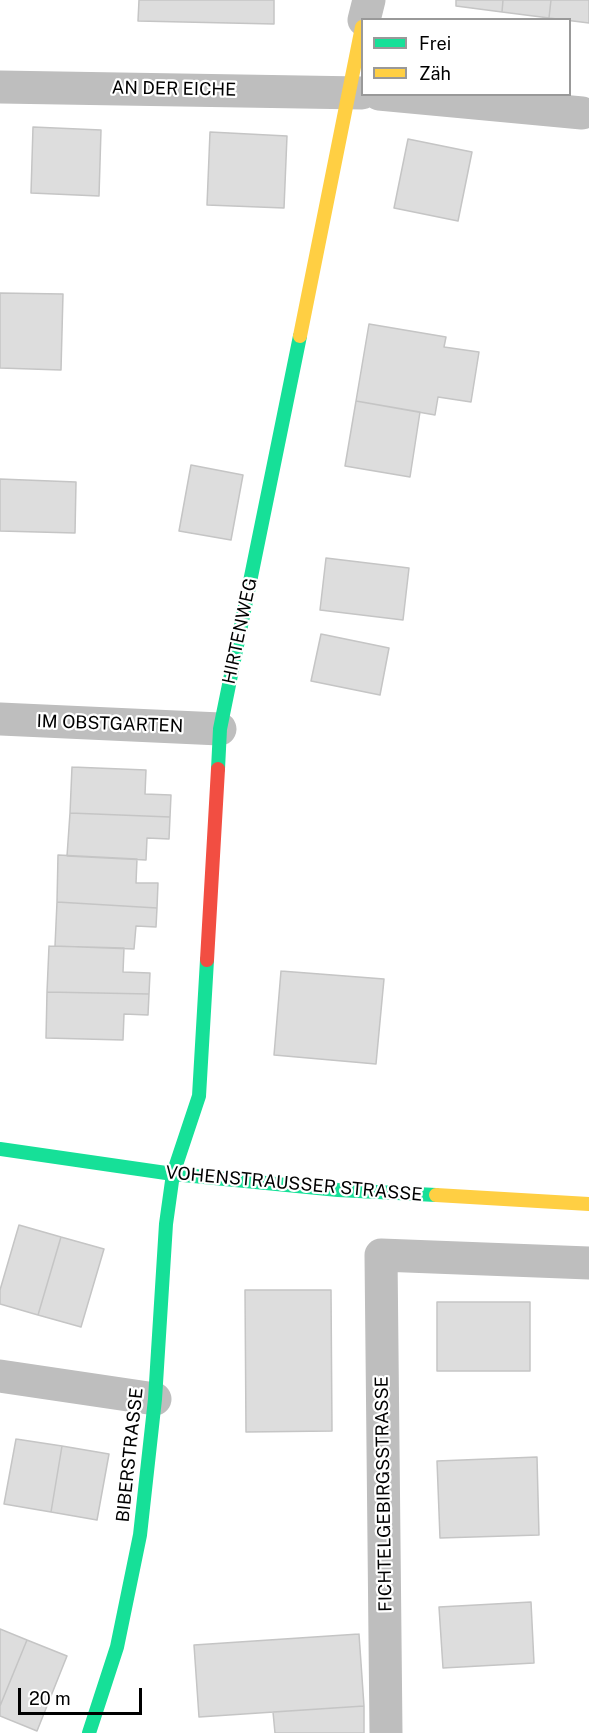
<!DOCTYPE html>
<html>
<head>
<meta charset="utf-8">
<style>
  body { margin:0 }
  #map { position:relative; width:589px; height:1733px; overflow:hidden; background:#fff; font-family:"Public Sans",sans-serif }
  canvas { display:block }
  .legend { position:absolute; left:361px; top:18px; width:210px; height:78px; box-sizing:border-box; background:#fff; border:2px solid #999; margin:0; padding:8px 10px; list-style:none; font-size:18px; color:#000 }
  .legend li { display:flex; align-items:center; gap:12px; height:30px }
  .legend b { width:30px; border:2px solid #999 }
  .scale { position:absolute; left:18px; top:1688px; width:124px; height:27px; box-sizing:border-box; border:3px solid #000; border-top:0; padding-left:8px; font-size:18px; line-height:21px; white-space:nowrap; color:#000; -webkit-text-stroke:4px #fff; paint-order:stroke }
</style>
</head>
<body>
<div id="map">
<canvas width="589" height="1733"></canvas>
<ul class="legend">
<li><b style="height:8px;background:#16e098"></b>Frei</li>
<li><b style="height:8px;background:#ffcf43"></b>Zäh</li>
</ul>
<div class="scale">20 m</div>
</div>
<script>
const ctx = document.querySelector('canvas').getContext('2d');
ctx.lineJoin = 'round';
function paint(path, color) { ctx.fillStyle = color; ctx.fill(path, 'evenodd'); }
const toPath = rows => new Path2D(rows.map(r => 'M' + r).join(''));
function trace(path, color, width, dash) { ctx.strokeStyle = color; ctx.lineWidth = width; ctx.lineCap = dash ? 'butt' : 'round'; ctx.setLineDash(dash || []); ctx.stroke(path); }
function write(font, color, halo, rows, align = 'center') {
  ctx.font = font + ' "Public Sans",sans-serif'; ctx.lineWidth = 4.5; ctx.setLineDash([]); ctx.textBaseline = 'middle'; ctx.strokeStyle = halo; ctx.fillStyle = color; for (const [text, x, y, turn = 0] of rows) {
    ctx.save(); ctx.translate(x, y); ctx.rotate((+turn || 0) * Math.PI / 180); ctx.textAlign = isNaN(turn) ? turn : align; if (halo) ctx.strokeText(text, 0, 0); ctx.fillText(text, 0, 0); ctx.restore();
  }
}
const building = toPath([
  [139,0,274,0,274,24,138,21,139,0],
  [456,0,503,0,502,12,456,6,456,0],
  [503,0,551,0,549,18,502,12,503,0],
  [551,0,589,0,589,23,549,18,551,0],
  [33,127,101,130,99,196,31,193,33,127],
  [210,132,287,136,284,208,207,205,210,132],
  [408,139,472,152,458,221,394,208,408,139],
  [0,293,63,294,61,370,0,368,0,293],
  [369,324,446,337,444,347,479,352,471,402,438,397,435,415,356,401,369,324],
  [356,401,420,412,410,477,345,466,356,401],
  [191,465,243,475,231,540,179,531,191,465],
  [0,479,76,482,75,533,0,531,0,479],
  [326,558,409,568,403,620,320,610,326,558],
  [321,634,389,648,380,695,311,681,321,634],
  [72,767,146,770,145,794,171,795,170,817,70,813,72,767],
  [70,813,170,817,169,839,147,838,146,860,67,856,70,813],
  [58,855,137,859,136,883,158,883,157,908,57,902,58,855],
  [57,902,157,908,156,927,136,926,134,949,55,946,57,902],
  [49,946,124,948,123,972,150,973,149,994,47,992,49,946],
  [281,971,384,979,376,1064,274,1055,281,971],
  [47,992,149,994,148,1015,124,1014,123,1040,46,1038,47,992],
  [19,1225,61,1237,38,1315,0,1304,0,1290,19,1225],
  [61,1237,104,1249,81,1327,38,1315,61,1237],
  [245,1290,331,1290,332,1431,246,1432,245,1290],
  [437,1302,530,1302,530,1371,437,1371,437,1302],
  [16,1439,62,1446,51,1512,4,1504,16,1439],
  [62,1446,109,1454,97,1520,51,1512,62,1446],
  [537,1457,539,1535,440,1538,437,1461,537,1457],
  [531,1602,534,1663,443,1668,439,1607,531,1602],
  [0,1629,27,1640,0,1706,0,1629],
  [359,1634,364,1706,199,1717,194,1645,359,1634],
  [27,1640,67,1656,37,1731,0,1716,0,1706,27,1640],
  [364,1706,364,1733,275,1733,273,1712,364,1706]
]);
paint(building, '#ddd');
trace(building, '#c5c5c5', 1.5);
trace(toPath([
  [364,20,369,0],
  [0,87,362,93],
  [379,94,582,113],
  [0,719,220,729],
  [0,1376,155,1399],
  [386,1733,381,1255,589,1263]
]), '#bebebe', 33);
trace(toPath([
  [218,769,220,729,300,336],
  [0,1149,173,1174,338,1190,436,1195],
  [89,1733,117,1647,140,1535,155,1399,166,1224,173,1174,199,1096,207,960]
]), '#16e098', 14);
trace(toPath([
  [300,336,362,27],
  [436,1195,589,1204]
]), '#ffcf43', 14);
trace(toPath([
  [207,960,218,769]
]), '#f24e42', 14);
write('18px', '#000', '#fff', [
  ["AN DER EICHE",174,89,1],
  ["HIRTENWEG",240,631,-78],
  ["IM OBSTGARTEN",110,724,2],
  ["VOHENSTRAUSSER STRASSE",294,1184,5],
  ["BIBERSTRASSE",130,1455,-84],
  ["FICHTELGEBIRGSSTRASSE",384,1494,-91]
]);
</script>
</body>
</html>
